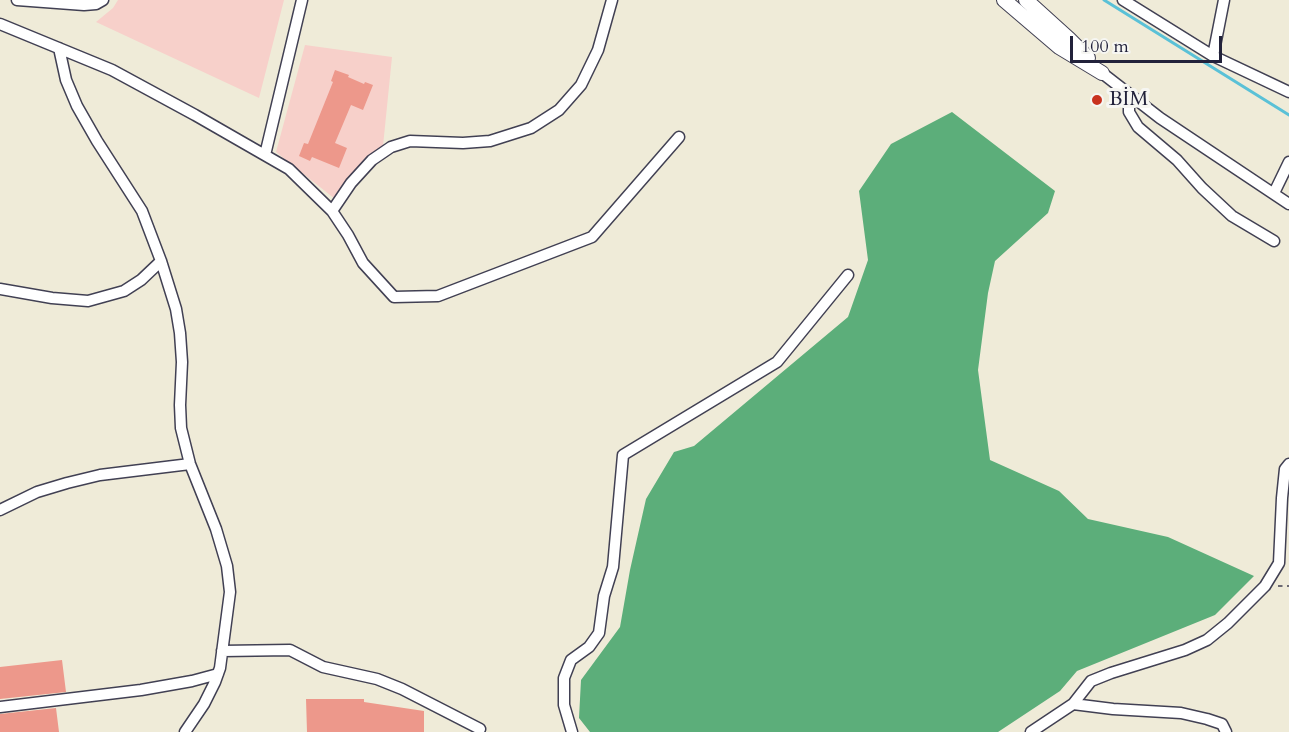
<!DOCTYPE html>
<html>
<head>
<meta charset="utf-8">
<style>
  body { margin:0 }
  #map { position:relative; width:1289px; height:732px; overflow:hidden; background:#efebd8; font-family:Cardo,serif }
  canvas { display:block }
  .scale { position:absolute; left:1070px; top:36px; width:152px; height:27px; box-sizing:border-box; border:3px solid #22223b; border-top:0; padding-left:8px; font-size:18px; line-height:21px; white-space:nowrap; color:#22223b; -webkit-text-stroke:4px #f6f6f2; paint-order:stroke }
</style>
</head>
<body>
<div id="map">
<canvas width="1289" height="732"></canvas>
<div class="scale">100 m</div>
</div>
<script>
const ctx = document.querySelector('canvas').getContext('2d');
ctx.lineJoin = 'round';
function paint(path, color) { ctx.fillStyle = color; ctx.fill(path, 'evenodd'); }
const toPath = rows => new Path2D(rows.map(r => 'M' + r).join(''));
function trace(path, color, width, dash) { ctx.strokeStyle = color; ctx.lineWidth = width; ctx.lineCap = dash ? 'butt' : 'round'; ctx.setLineDash(dash || []); ctx.stroke(path); }
function write(font, color, halo, rows, align = 'center') {
  ctx.font = font + ' Cardo,serif'; ctx.lineWidth = 6; ctx.setLineDash([]); ctx.textBaseline = 'middle'; ctx.strokeStyle = halo; ctx.fillStyle = color; for (const [text, x, y, turn = 0] of rows) {
    ctx.save(); ctx.translate(x, y); ctx.rotate((+turn || 0) * Math.PI / 180); ctx.textAlign = isNaN(turn) ? turn : align; if (halo) ctx.strokeText(text, 0, 0); ctx.fillText(text, 0, 0); ctx.restore();
  }
}
paint(toPath([
  [118,0,284,0,259,98,96,22,113,8],
  [305,45,392,57,383,146,365,158,335,199,276,152]
]), '#f7d0ca');
paint(toPath([
  [952,112,1055,191,1048,213,995,261,988,293,978,370,990,460,1059,491,1088,519,1168,537,1254,576,1215,615,1077,671,1060,691,998,732,590,732,579,718,581,680,620,627,630,570,646,499,674,452,694,446,848,317,868,260,859,191,891,144]
]), '#5cae7a');
trace(toPath([
  [1104,0,1289,115]
]), '#5ac1d7', 3);
paint(toPath([
  [335,70,349,75,348,77,364,84,365,82,373,85,363,110,351,105,335,143,347,148,339,168,312,157,310,161,299,156,304,143,308,144,333,82,331,81],
  [62,660,66,692,0,699,0,667],
  [306,699,364,699,364,702,424,711,424,732,307,732],
  [56,708,59,732,0,732,0,714]
]), '#ed988b');
const minor = toPath([
  [17,0,84,5,96,4,103,0],
  [1123,0,1213,56,1289,92],
  [0,24,112,70,195,115,289,169,332,211,348,235,363,263,394,297,438,296,592,237,679,137],
  [59,48,66,80,77,106,97,141,142,211,161,261,176,309,180,333,182,362,180,405,181,428,190,464,216,529,227,566,230,592,220,668,215,682,204,704,185,732],
  [1213,56,1224,0],
  [1102,73,1160,118,1289,204],
  [1132,96,1129,105,1129,112,1138,127,1177,160,1202,188,1232,216,1274,241],
  [265,155,302,0],
  [1274,193,1289,162],
  [332,211,351,183,372,160,391,147,410,141,463,143,490,141,531,128,559,110,581,85,598,50,612,0],
  [0,289,52,298,88,301,124,291,141,280,161,261],
  [0,510,37,492,67,483,100,475,190,464],
  [222,651,290,650,323,667,377,679,402,689,480,729],
  [1073,704,1113,709,1181,713,1207,719,1222,724,1226,732],
  [0,707,141,690,192,681,218,674],
  [572,732,564,705,564,678,571,660,589,647,599,633,604,596,613,567,623,455,777,362,848,275],
  [1031,732,1073,704,1091,681,1111,673,1185,650,1207,640,1228,623,1265,586,1279,563,1282,498,1285,469,1289,464]
]);
const major = toPath([
  [1004,0,1059,47,1102,73],
  [1026,0,1069,39,1088,58]
]);
trace(minor, '#414053', 13);
trace(major, '#414053', 16);
trace(toPath([
  [1278,586,1289,586]
]), '#414053', 1.5, [4.5, 4.5]);
trace(minor, '#fff', 10);
trace(major, '#fff', 14);
for (const [x, y, r, color] of [
  [1097,100,6,"#c8321e"]
]) { const dot = new Path2D(); dot.arc(x, y, r, 0, 2 * Math.PI); ctx.fillStyle = color; ctx.fill(dot); trace(dot, '#f6f6f2', 2); }
write('20px', '#22223b', '#f6f6f2', [
  ["BİM",1109,100]
], 'left');
</script>
</body>
</html>
